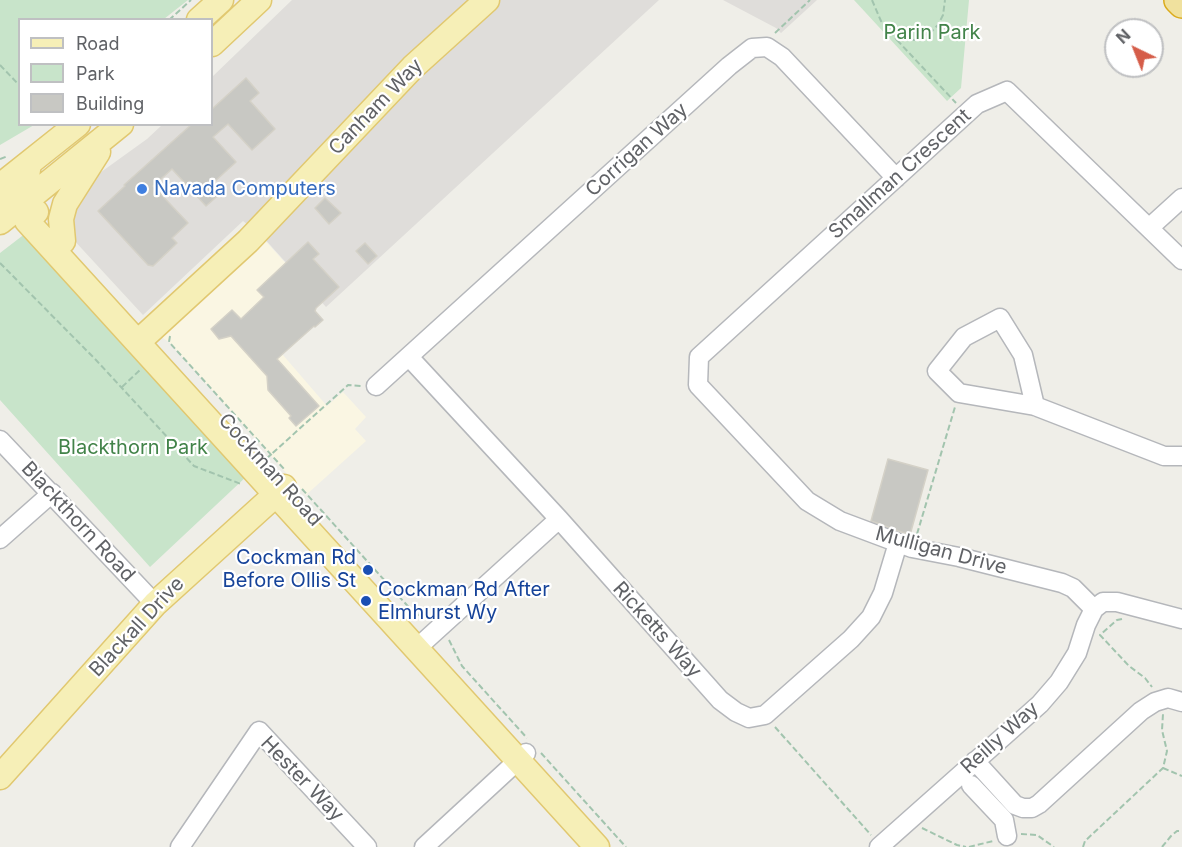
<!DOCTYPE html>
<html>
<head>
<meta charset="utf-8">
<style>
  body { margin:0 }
  #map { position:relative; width:1182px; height:847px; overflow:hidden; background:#efeee8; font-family:Inter,sans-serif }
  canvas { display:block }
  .legend { position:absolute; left:18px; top:18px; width:195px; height:108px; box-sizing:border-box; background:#fff; border:2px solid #bfc0c2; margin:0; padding:8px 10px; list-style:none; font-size:18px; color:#606266 }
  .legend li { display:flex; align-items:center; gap:12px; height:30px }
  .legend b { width:30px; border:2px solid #bfc0c2 }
  .north { position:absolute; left:1104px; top:18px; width:60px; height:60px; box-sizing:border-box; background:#fff; border:2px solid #bfc0c2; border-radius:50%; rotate:317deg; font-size:16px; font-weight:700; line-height:24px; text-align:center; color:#606266 }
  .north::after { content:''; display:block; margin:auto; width:21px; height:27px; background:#d55d49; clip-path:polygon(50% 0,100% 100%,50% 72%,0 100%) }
</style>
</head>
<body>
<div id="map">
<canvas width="1182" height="847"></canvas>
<ul class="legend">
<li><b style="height:8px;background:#f6efb7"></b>Road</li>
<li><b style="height:16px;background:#c8e4ca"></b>Park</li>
<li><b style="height:16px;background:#c8c8c3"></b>Building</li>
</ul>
<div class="north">N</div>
</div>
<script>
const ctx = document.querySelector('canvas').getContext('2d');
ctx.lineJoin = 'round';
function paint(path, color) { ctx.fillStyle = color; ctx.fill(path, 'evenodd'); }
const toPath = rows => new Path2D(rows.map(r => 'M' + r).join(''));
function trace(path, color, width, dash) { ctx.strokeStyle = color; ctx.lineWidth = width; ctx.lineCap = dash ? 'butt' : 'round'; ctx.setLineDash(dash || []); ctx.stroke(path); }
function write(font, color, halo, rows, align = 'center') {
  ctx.font = font + ' Inter,sans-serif'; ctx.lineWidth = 4.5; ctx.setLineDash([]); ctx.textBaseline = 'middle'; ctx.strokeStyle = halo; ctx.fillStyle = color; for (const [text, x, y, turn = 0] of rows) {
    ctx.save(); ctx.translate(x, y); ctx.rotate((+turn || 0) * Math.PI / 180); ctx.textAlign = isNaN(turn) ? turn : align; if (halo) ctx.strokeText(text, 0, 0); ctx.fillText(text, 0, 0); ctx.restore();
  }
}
paint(toPath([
  [261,236,316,297,270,340,327,406,343,392,366,417,355,429,366,441,306,495,169,342,155,333]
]), '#faf6e3');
paint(toPath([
  [292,0,659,0,326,307,262,236,243,221,143,315,47,211,147,139,162,125,212,124,212,77],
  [723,0,817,0,781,33,776,28]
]), '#dfddda');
paint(toPath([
  [0,0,188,0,164,19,20,20,20,124,34,125,0,145],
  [854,0,969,0,961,88,947,101],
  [26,233,248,475,150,567,0,400,0,253]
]), '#c8e4ca');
const building = toPath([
  [246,78,259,93,250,101,275,129,252,150,228,124,213,137,236,162,214,182,222,192,206,206,172,169,153,186,188,223,172,238,177,243,153,266,148,265,98,211,125,186,124,185,192,124,212,124,212,109,246,78],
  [325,198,341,213,329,224,315,208,325,198],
  [308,242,319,254,313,259,339,287,316,308,315,311,323,320,315,327,314,326,277,359,319,406,296,426,289,418,291,416,268,390,267,376,231,336,219,339,211,329,232,310,241,319,264,297,257,290,308,242],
  [365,243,377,256,368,264,356,251,365,243],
  [888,459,928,470,910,535,871,521,888,459]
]);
paint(building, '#c8c8c3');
trace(building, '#d4d1c7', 1.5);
const minor = toPath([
  [1149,228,1182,198],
  [1182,260,1007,91,977,104,699,357,698,385,807,501,840,521,912,548,959,557,1062,583,1073,588,1094,609,1103,602,1117,602,1182,619],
  [409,357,559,519,720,700,736,712,749,718,765,715,851,639,871,617,883,593,898,543],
  [376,386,729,66,752,48,767,47,782,57,896,178],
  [1035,406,1023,355,1000,318,964,337,937,371,959,393,1035,406,1164,456,1182,456],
  [0,440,155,604],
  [0,539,52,493],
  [417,648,559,519],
  [975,761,1015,805,1023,808,1032,808,1039,804,1141,711,1155,702,1168,698,1182,702],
  [971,785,1004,820,1007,836],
  [180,847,259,731,367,847],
  [424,847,526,753],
  [879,847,1040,704,1059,682,1077,653,1086,625,1094,609]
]);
const major = toPath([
  [199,20,221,0],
  [212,44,259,0],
  [29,164,22,205,27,221,597,847],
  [0,186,78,124],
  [0,203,22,205,36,212],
  [0,222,121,124],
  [63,241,61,219,65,204,98,152],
  [138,342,248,241,413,67,487,0],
  [0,777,155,604,284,487]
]);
const highway = toPath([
  [1178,0,1182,4]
]);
trace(minor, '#b5b7bb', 21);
trace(major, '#e1c870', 27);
trace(highway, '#dbab1d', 30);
trace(toPath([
  [872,0,881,21,897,40,914,40,932,31,938,25,943,15,945,0],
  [169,20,191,0],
  [775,33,810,0],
  [897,40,956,103],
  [0,65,20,86],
  [0,159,8,156],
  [0,263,96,360,194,466,241,484],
  [170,336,169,342,284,469],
  [122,387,140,370],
  [266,459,348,385,361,386],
  [302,489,414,613,426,618],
  [917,534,955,407],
  [1122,619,1117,620,1100,635,1129,666,1145,678,1152,687],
  [449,640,462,666,527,738],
  [775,727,871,835],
  [541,753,626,847],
  [1163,768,1182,776],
  [922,828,957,845,966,847],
  [1021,834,1037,835,1054,847],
  [969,847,993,841],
  [1083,847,1085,841,1163,768,1167,751,1162,730,1163,714],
  [1162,847,1171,836,1177,831,1182,831]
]), '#a2c4ae', 2, [6, 3]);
trace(minor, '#fff', 18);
trace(major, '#f6efb7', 24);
trace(highway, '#f0e19e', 27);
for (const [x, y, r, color] of [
  [142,189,6,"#3f7fe0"],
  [368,570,6,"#1a4fb4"],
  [366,601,6,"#1a4fb4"]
]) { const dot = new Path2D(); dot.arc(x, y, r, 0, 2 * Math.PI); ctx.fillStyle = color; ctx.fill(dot); trace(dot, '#fff', 2); }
write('20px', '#428349', '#fff', [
  ["Parin Park",932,33],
  ["Blackthorn Park",133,448]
]);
write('20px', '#606266', '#fff', [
  ["Canham Way",376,107,-46],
  ["Corrigan Way",637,150,-42],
  ["Smallman Crescent",900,174,-42],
  ["Cockman Road",270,470,48],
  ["Blackthorn Road",78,522,47],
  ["Mulligan Drive",941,551,15],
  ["Blackall Drive",137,627,-47],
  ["Ricketts Way",657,630,48],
  ["Reilly Way",1000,738,-42],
  ["Hester Way",302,779,46]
]);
write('20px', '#366cbe', '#fff', [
  ["Navada Computers",154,189]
], 'left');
write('20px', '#164399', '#fff', [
  ["Cockman Rd",356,558],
  ["Before Ollis St",356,581],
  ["Cockman Rd After",378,590,"left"],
  ["Elmhurst Wy",378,613,"left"]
], 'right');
</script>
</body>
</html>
